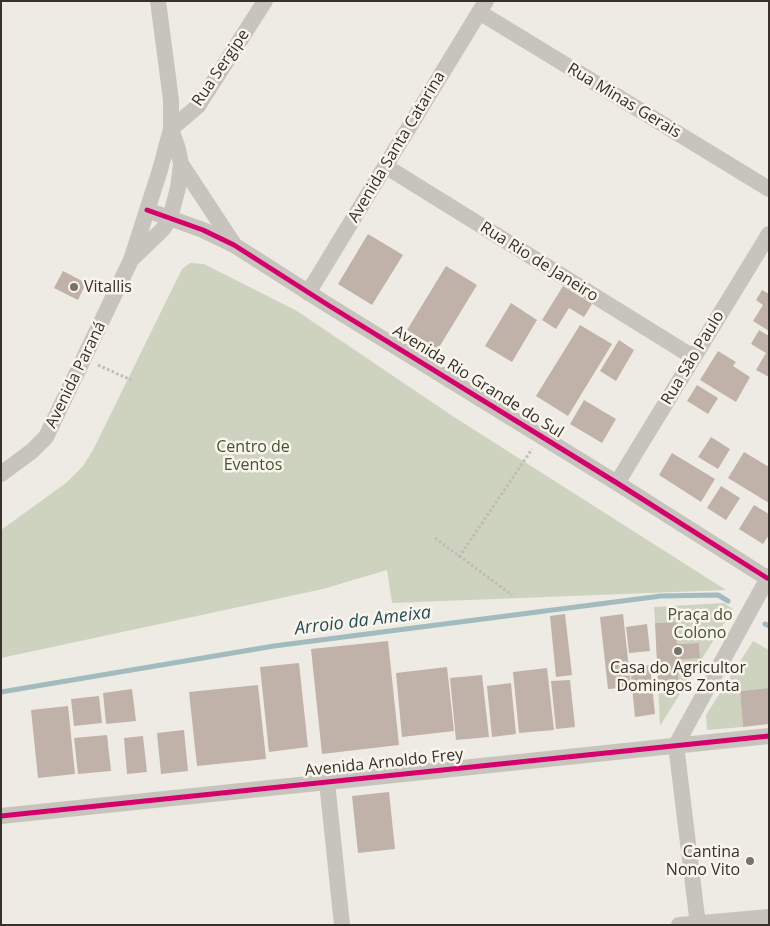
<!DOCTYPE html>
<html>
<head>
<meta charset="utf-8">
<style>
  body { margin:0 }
  #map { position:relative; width:770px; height:926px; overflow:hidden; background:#eeebe5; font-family:"Open Sans",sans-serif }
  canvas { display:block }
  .frame { position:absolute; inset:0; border:2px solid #38312b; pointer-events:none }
</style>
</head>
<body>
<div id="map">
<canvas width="770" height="926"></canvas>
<div class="frame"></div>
</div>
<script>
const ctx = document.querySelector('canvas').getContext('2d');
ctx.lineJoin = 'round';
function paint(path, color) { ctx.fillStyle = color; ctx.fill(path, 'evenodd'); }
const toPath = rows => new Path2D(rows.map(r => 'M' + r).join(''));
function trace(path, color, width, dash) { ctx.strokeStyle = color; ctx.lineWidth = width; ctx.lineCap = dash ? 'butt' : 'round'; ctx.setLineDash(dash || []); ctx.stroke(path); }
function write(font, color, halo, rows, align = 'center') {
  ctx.font = font + ' "Open Sans",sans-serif'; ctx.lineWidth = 5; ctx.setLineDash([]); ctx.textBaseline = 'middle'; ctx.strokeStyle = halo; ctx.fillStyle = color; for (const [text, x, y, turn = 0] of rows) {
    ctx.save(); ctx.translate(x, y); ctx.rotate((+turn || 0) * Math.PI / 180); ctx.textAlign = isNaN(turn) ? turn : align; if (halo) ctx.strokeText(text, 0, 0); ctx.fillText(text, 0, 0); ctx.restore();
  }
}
paint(toPath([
  [190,263,204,264,297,311,454,417,726,590,392,603,387,570,323,589,1,658,1,530,66,483,83,466,93,450,182,269],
  [724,603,733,609,660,726,658,684,679,682,677,660,700,658,699,643,677,644,676,622,655,623,654,607],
  [753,641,769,650,769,688,740,691,743,727,707,730,706,715]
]), '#ced3c0');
trace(toPath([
  [765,624,769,626],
  [1,692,274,646,661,596,718,595,728,601]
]), '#a2bbbe', 5);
paint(toPath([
  [368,234,403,255,372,305,338,284],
  [446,266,477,285,438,349,407,330],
  [63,271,86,283,78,300,54,288],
  [563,286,592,304,584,317,569,308,556,329,542,320],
  [762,290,769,294,769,331,753,321,763,305,756,300],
  [511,303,537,320,512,362,485,346],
  [580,325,612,344,568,416,536,396],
  [759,330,769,336,769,377,756,370,766,353,751,344],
  [619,340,634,350,616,381,600,371],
  [718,351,736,362,733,366,750,377,736,402,700,380],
  [697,385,718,398,708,414,687,401],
  [584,400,616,419,602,443,570,424],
  [711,437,730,449,718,469,698,457],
  [744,452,769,467,769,503,728,478],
  [672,453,715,479,701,502,659,475],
  [721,486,740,498,726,520,707,508],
  [754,505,769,514,769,535,763,544,739,529],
  [565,614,572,675,556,677,550,616],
  [623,614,631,687,608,689,600,617],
  [676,622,677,644,699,643,700,658,677,660,679,683,658,684,655,623],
  [647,624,650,651,629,653,626,627],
  [388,641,399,745,322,754,311,649],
  [299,663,308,747,269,752,260,667],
  [650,665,655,714,635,717,630,667],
  [447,667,454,731,402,737,396,673],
  [547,668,554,730,519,733,513,672],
  [482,675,489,737,456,740,450,678],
  [570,680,575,727,556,729,551,681],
  [511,683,516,734,492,737,487,686],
  [258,685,266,759,197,766,189,692],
  [769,688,769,724,743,727,740,691],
  [132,689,136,721,106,724,103,693],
  [99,696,102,723,74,726,71,699],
  [68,706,75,774,38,778,31,710],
  [184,730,188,771,161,774,157,733],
  [107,735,111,771,78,774,74,738],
  [143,736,147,772,127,774,124,738],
  [389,792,395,849,358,853,352,796]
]), '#c0b2a8');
trace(toPath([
  [98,365,131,380],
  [435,538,512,595],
  [459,557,532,449]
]), '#c0bbb6', 3, [2.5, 2.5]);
trace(toPath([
  [479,12,769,189],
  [171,129,198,106,265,1],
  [181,164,233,243],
  [385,166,693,357],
  [147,210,203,230,234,245,328,305,617,483,767,578],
  [134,257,163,229,170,218,178,188,181,164,178,149,171,129],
  [308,293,486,1],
  [1,474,32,451,46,437,131,260,160,170,171,129,171,100,158,1],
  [617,483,769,234],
  [327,782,342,925],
  [1,816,769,736],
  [679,925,769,917],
  [698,925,676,745,769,576]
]), '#c7c3bd', 16);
trace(toPath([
  [147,210,203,230,234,245,328,305,617,483,767,578],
  [1,816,769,736]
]), '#d6006c', 5);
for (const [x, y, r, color] of [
  [74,287,5,"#78726c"],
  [678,651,5,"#78726c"],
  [750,861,5,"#78726c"]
]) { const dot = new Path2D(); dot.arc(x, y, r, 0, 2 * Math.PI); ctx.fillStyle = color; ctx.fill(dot); trace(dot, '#f9f5ed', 2); }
write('16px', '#38312b', '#f9f5ed', [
  ["Rua Sergipe",221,68,-56],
  ["Rua Minas Gerais",624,101,31],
  ["Avenida Santa Catarina",397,147,-59],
  ["Rua Rio de Janeiro",539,262,32],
  ["Rua São Paulo",693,358,-59],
  ["Avenida Paraná",76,375,-64],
  ["Avenida Rio Grande do Sul",478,382,32],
  ["Avenida Arnoldo Frey",384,763,-6]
]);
write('16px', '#38312b', '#f9f5ed', [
  ["Vitallis",84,287],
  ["Casa do Agricultor",678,668,"center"],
  ["Domingos Zonta",678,686,"center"],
  ["Cantina",740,852,"right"],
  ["Nono Vito",740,870,"right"]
], 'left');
write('16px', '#445531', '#f9f5ed', [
  ["Centro de",253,447],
  ["Eventos",253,465],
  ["Praça do",700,615],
  ["Colono",700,633]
]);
write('italic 18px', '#244e57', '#f9f5ed', [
  ["Arroio da Ameixa",363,621,-7]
]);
</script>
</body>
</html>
